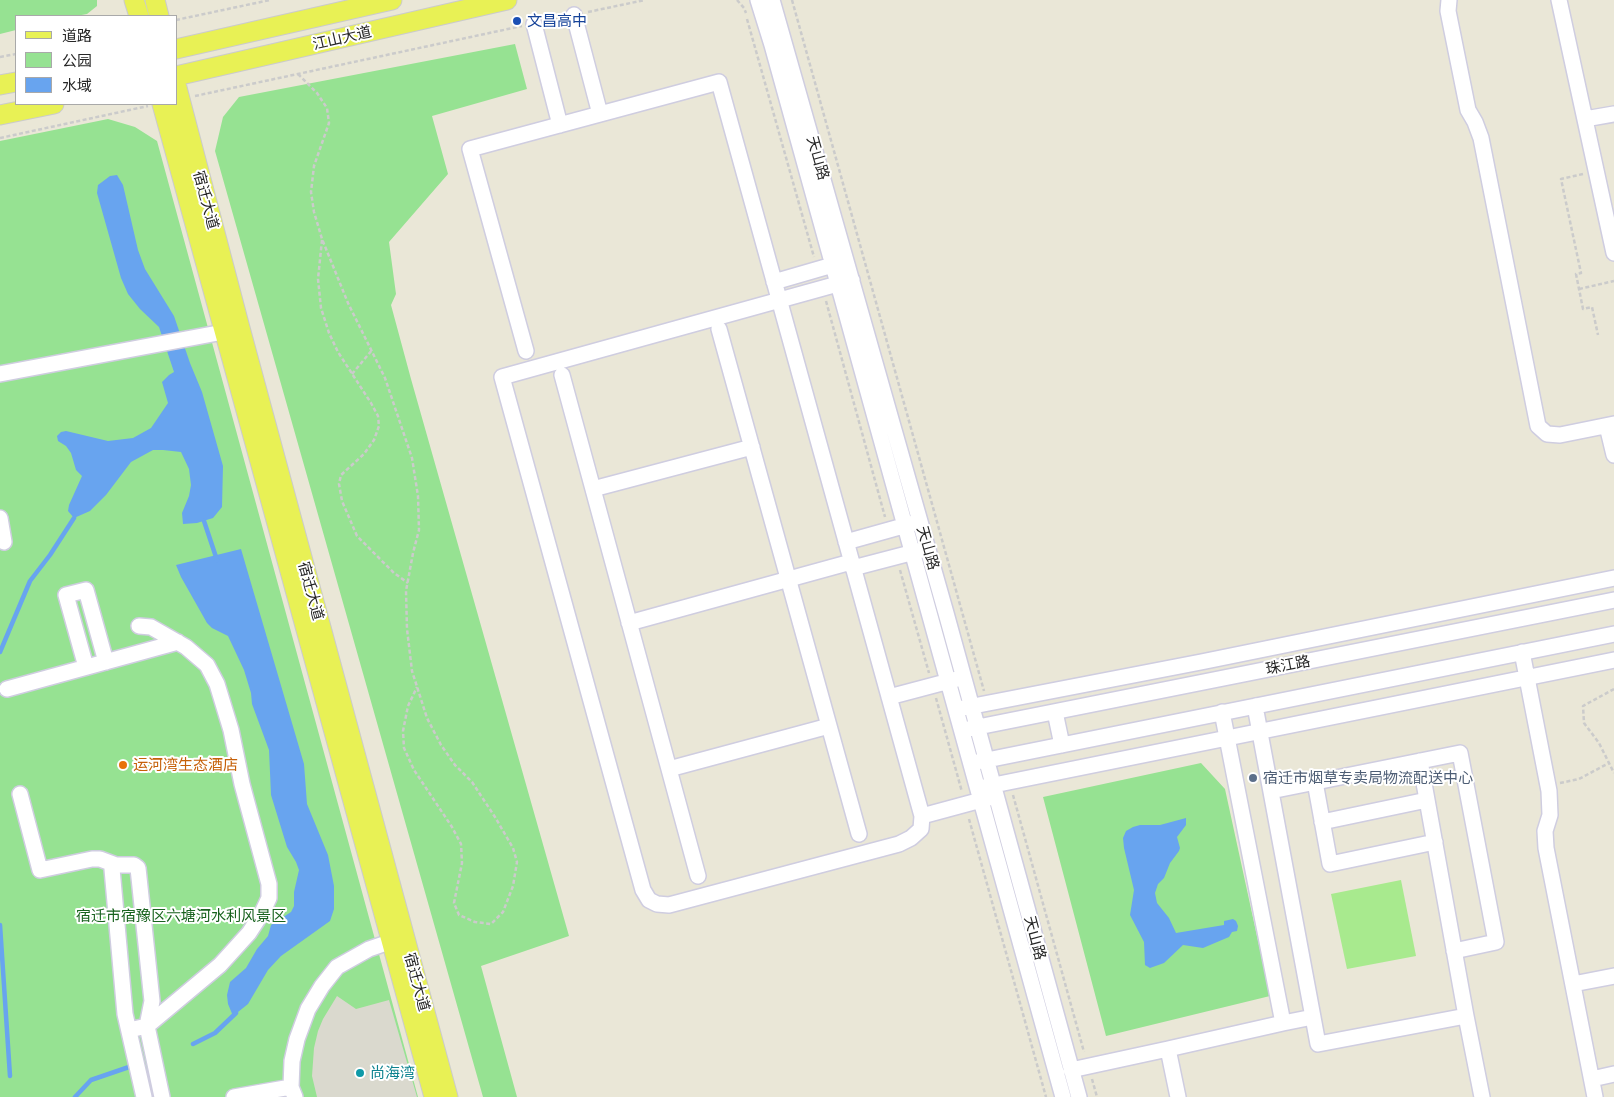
<!DOCTYPE html>
<html>
<head>
<meta charset="utf-8">
<style>
  body { margin:0 }
  #map { position:relative; width:1614px; height:1097px; overflow:hidden; background:#eae7d7; font-family:Commissioner,"Noto Sans SC",sans-serif }
  canvas { display:block }
  .legend { position:absolute; left:15px; top:15px; width:162px; height:90px; box-sizing:border-box; background:#fff; border:1px solid #a9a9a9; margin:0; padding:6px 9px; list-style:none; font-size:15px; color:#272727 }
  .legend li { display:flex; align-items:center; gap:10px; height:25px }
  .legend b { width:25px; border:1px solid #a9a9a9 }
</style>
</head>
<body>
<div id="map">
<canvas width="1614" height="1097"></canvas>
<ul class="legend">
<li><b style="height:6px;background:#e8f155"></b>道路</li>
<li><b style="height:14px;background:#96e292"></b>公园</li>
<li><b style="height:14px;background:#68a4ef"></b>水域</li>
</ul>
</div>
<script>
const ctx = document.querySelector('canvas').getContext('2d');
ctx.lineJoin = 'round';
function paint(path, color) { ctx.fillStyle = color; ctx.fill(path, 'evenodd'); }
const toPath = rows => new Path2D(rows.map(r => 'M' + r).join(''));
function trace(path, color, width, dash) { ctx.strokeStyle = color; ctx.lineWidth = width; ctx.lineCap = dash ? 'butt' : 'round'; ctx.setLineDash(dash || []); ctx.stroke(path); }
function write(font, color, halo, rows, align = 'center') {
  ctx.font = font + ' Commissioner,"Noto Sans SC",sans-serif'; ctx.lineWidth = 4; ctx.setLineDash([]); ctx.textBaseline = 'middle'; ctx.strokeStyle = halo; ctx.fillStyle = color; for (const [text, x, y, turn = 0] of rows) {
    ctx.save(); ctx.translate(x, y); ctx.rotate((+turn || 0) * Math.PI / 180); ctx.textAlign = isNaN(turn) ? turn : align; if (halo) ctx.strokeText(text, 0, 0); ctx.fillText(text, 0, 0); ctx.restore();
  }
}
paint(toPath([
  [0,0,97,0,97,6,87,14,76,16,16,16,16,30,0,34],
  [515,44,527,89,432,116,448,174,389,242,396,294,391,305,411,379,569,936,481,966,517,1097,483,1097,215,151,223,117,239,97],
  [108,119,135,127,157,141,418,1097,0,1097,0,141],
  [1201,763,1225,789,1270,996,1106,1036,1043,797]
]), '#96e292');
paint(toPath([
  [1401,880,1416,956,1347,969,1331,894]
]), '#a8ea8e');
paint(toPath([
  [337,996,356,1009,389,1000,417,1097,317,1097,312,1076,314,1048,318,1031,323,1019]
]), '#dad9ce');
paint(toPath([
  [117,175,123,185,138,250,145,269,174,316,190,363,202,392,223,466,222,507,213,518,197,523,183,524,182,513,189,496,191,485,189,469,181,452,163,450,153,450,131,462,106,495,90,511,74,518,68,511,69,505,82,476,76,470,71,453,66,446,58,441,57,436,61,432,66,431,108,441,133,438,151,428,168,403,162,382,169,375,174,372,159,327,140,309,128,294,121,278,97,193,98,185,110,176],
  [241,549,304,764,307,804,328,855,334,886,334,909,330,921,281,956,268,970,248,1004,233,1016,228,1004,227,995,230,982,246,968,257,949,268,936,271,925,291,912,294,906,294,892,299,870,296,862,287,847,271,795,269,750,252,704,251,693,244,670,228,636,212,628,207,623,181,577,176,565],
  [1186,818,1186,825,1177,837,1180,848,1179,851,1170,863,1164,878,1158,884,1155,893,1157,903,1169,918,1176,933,1224,925,1224,921,1233,919,1236,921,1238,926,1237,931,1232,932,1229,937,1203,948,1183,945,1164,963,1150,968,1145,965,1144,942,1130,915,1134,890,1124,848,1123,838,1126,831,1133,827,1140,825,1160,825]
]), '#68a4ef');
trace(toPath([
  [204,521,217,560],
  [0,652,30,581,50,555,74,518],
  [0,925,10,1076],
  [193,1044,215,1033,236,1013],
  [75,1097,91,1080,129,1067]
]), '#68a4ef', 4.5);
const minor = toPath([
  [758,0,772,45,1063,1097],
  [772,0,946,613,1079,1097],
  [1449,0,1448,11,1468,110,1475,122,1481,138,1538,426,1547,434,1560,435,1614,424],
  [1559,0,1614,253],
  [574,15,600,114],
  [534,24,560,125],
  [1585,119,1614,114],
  [852,280,502,377,643,890,649,900,657,904,669,905,899,844,911,838,921,829,922,816],
  [774,282,843,262],
  [719,329,859,834],
  [526,351,470,149,719,82,922,816,996,796],
  [0,374,234,330],
  [562,375,698,876],
  [1607,426,1614,455],
  [593,489,752,447],
  [0,518,4,542],
  [846,542,914,523],
  [853,568,922,550],
  [629,623,851,562],
  [1522,652,1549,791,1550,815,1545,831,1546,848,1595,1097],
  [86,667,66,595,86,590,106,662],
  [7,689,178,642],
  [889,697,957,679],
  [1255,706,1318,1044,1466,1016,1482,1097],
  [963,708,1201,662,1614,578],
  [1055,712,1062,745],
  [968,729,1614,600],
  [1420,761,1466,1016],
  [977,762,1614,634],
  [669,769,829,726],
  [1315,782,1330,864,1435,842],
  [984,787,1614,660],
  [1271,791,1460,753,1496,942,1454,951],
  [20,794,40,870,92,859,100,859,116,865],
  [1322,822,1427,800],
  [1573,984,1614,976],
  [1283,1023,1313,1017],
  [129,1030,147,1026,220,965,249,933,262,913,269,898,269,884,242,784,231,730,217,684,207,665,186,647,151,627,139,626],
  [1071,1070,1168,1049],
  [1592,1079,1614,1074],
  [144,1097,125,1014,112,869,116,865,134,865,138,868,152,1001,147,1026,162,1097],
  [234,1097,291,1087],
  [295,1097,291,1087,292,1061,297,1039,308,1009,322,986,337,967,369,949,401,938],
  [1178,1097,1168,1049,1283,1023,1222,712]
]);
const major = toPath([
  [134,0,139,16],
  [155,0,159,16],
  [176,49,392,0],
  [176,76,507,0],
  [176,84,240,328,448,1097],
  [0,85,16,82],
  [162,104,434,1097],
  [0,115,54,104]
]);
trace(minor, '#cfcde0', 18);
trace(major, '#cbcbcb', 21);
trace(toPath([
  [737,0,744,8,746,13],
  [792,0,984,691],
  [588,12,645,0],
  [747,19,814,257],
  [176,20,270,0],
  [547,21,561,18],
  [0,57,16,54],
  [298,74,317,93,327,108,329,123,314,166,311,192,314,212,322,239,348,303,385,378,412,458,418,496,419,530,413,553,406,591,407,629,412,671,427,718,441,745,455,765,472,782,495,817,513,848,517,862,513,886,503,912,491,924,475,922,459,915,454,903,462,863,461,844,452,827,414,770,404,748,403,731,408,706,417,687],
  [195,96,522,26],
  [0,138,148,106],
  [1583,174,1561,179,1581,273,1576,274,1583,309,1592,307,1598,335],
  [322,240,318,279,321,308,329,333,338,352,371,403,378,416,379,426,374,440,364,454,341,475,339,484,342,501,357,536,394,573,408,583],
  [1579,289,1614,281],
  [826,301,885,517],
  [352,374,372,350],
  [900,570,929,673],
  [1614,689,1583,706,1584,723,1599,743,1614,773],
  [936,698,962,792],
  [1560,783,1579,779,1609,763],
  [1013,795,1084,1052],
  [969,819,1046,1097],
  [1092,1079,1097,1097]
]), '#cbcbcb', 2.5, [4, 2.5]);
trace(minor, '#fff', 15);
trace(major, '#e8f155', 19);
for (const [x, y, r, color] of [
  [517,21,5,"#1a4fb4"],
  [123,765,5,"#e8710a"],
  [1253,778,5,"#5c6f8a"],
  [360,1073,5,"#0f9aa8"]
]) { const dot = new Path2D(); dot.arc(x, y, r, 0, 2 * Math.PI); ctx.fillStyle = color; ctx.fill(dot); trace(dot, '#fff', 2); }
write('15px', '#164399', '#fff', [
  ["文昌高中",527,21]
], 'left');
write('15px', '#272727', '#fff', [
  ["江山大道",342,38,-13],
  ["天山路",818,158,74],
  ["宿迁大道",206,200,75],
  ["天山路",928,548,74],
  ["宿迁大道",311,591,75],
  ["珠江路",1288,665,-11],
  ["天山路",1035,938,75],
  ["宿迁大道",417,982,75]
]);
write('15px', '#c56008', '#fff', [
  ["运河湾生态酒店",133,765]
], 'left');
write('15px', '#4e5e75', '#fff', [
  ["宿迁市烟草专卖局物流配送中心",1263,778]
], 'left');
write('15px', '#18621e', '#fff', [
  ["宿迁市宿豫区六塘河水利风景区",181,916]
]);
write('15px', '#0d838f', '#fff', [
  ["尚海湾",370,1073]
], 'left');
</script>
</body>
</html>
